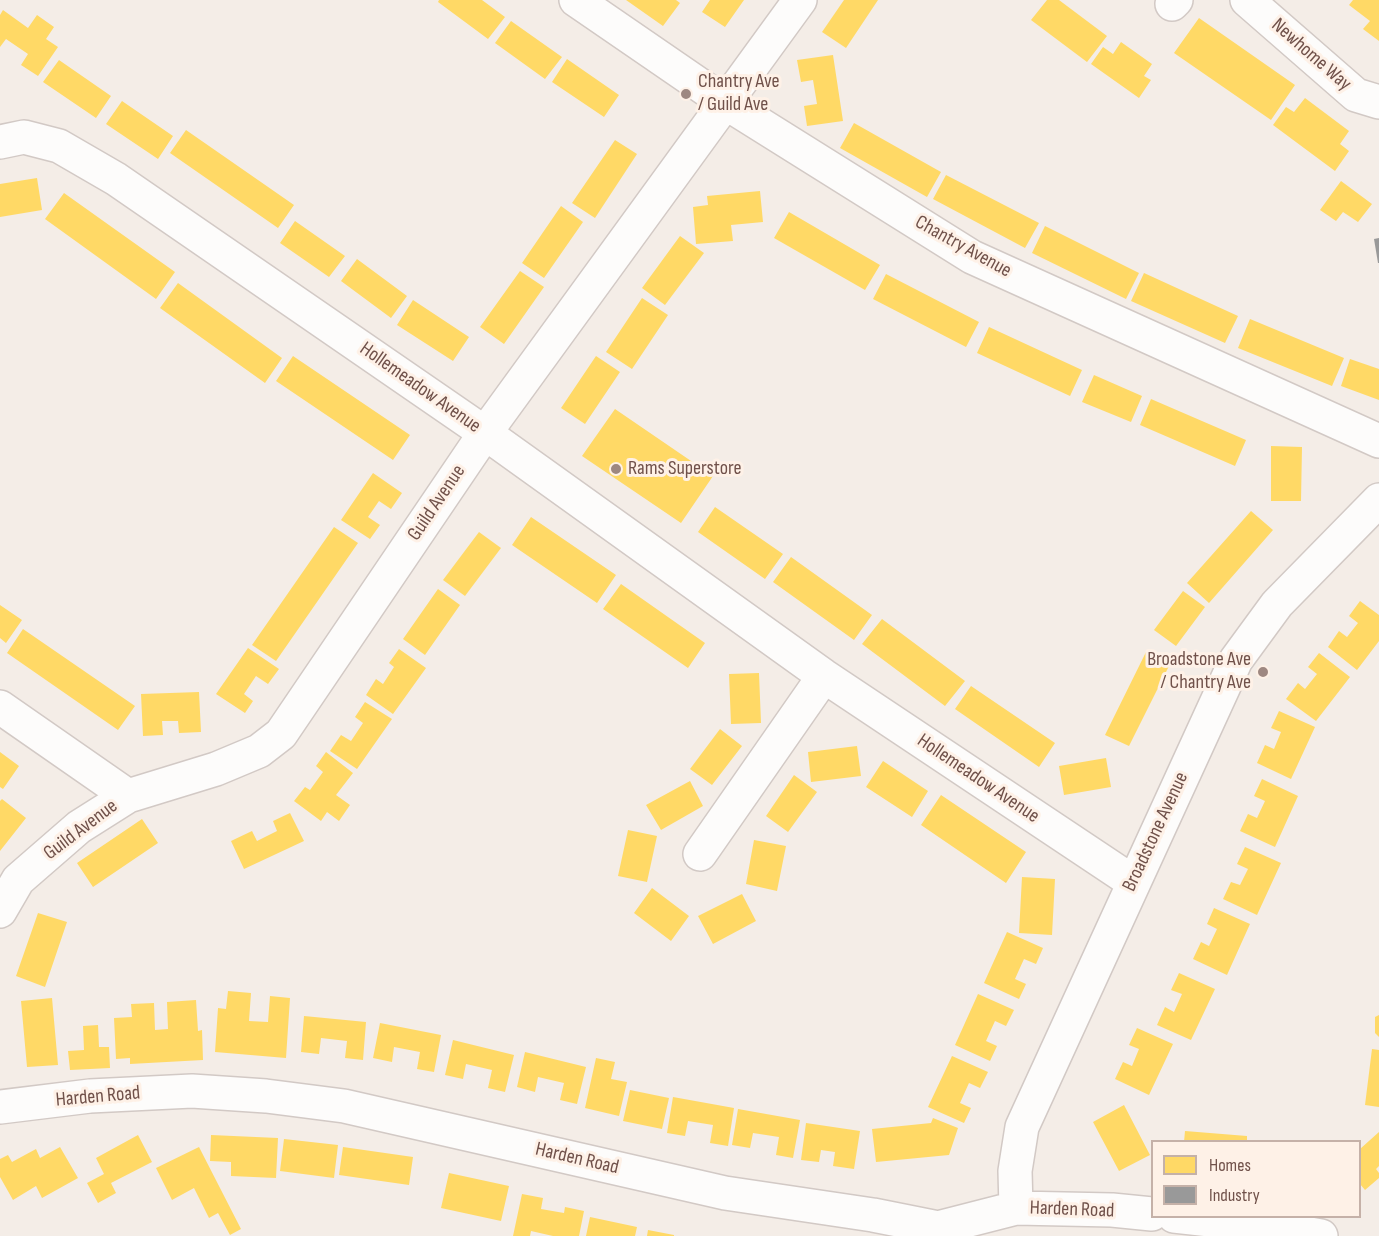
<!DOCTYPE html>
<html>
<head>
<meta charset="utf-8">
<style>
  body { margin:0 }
  #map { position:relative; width:1379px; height:1236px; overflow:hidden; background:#f4ede7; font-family:"Sofia Sans Condensed",sans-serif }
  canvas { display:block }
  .legend { position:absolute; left:1151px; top:1140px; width:210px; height:78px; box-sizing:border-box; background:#fef1e7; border:2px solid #c5b1a8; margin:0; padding:8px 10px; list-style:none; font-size:18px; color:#70514a }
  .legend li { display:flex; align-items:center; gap:12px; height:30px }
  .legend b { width:30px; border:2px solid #c5b1a8 }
</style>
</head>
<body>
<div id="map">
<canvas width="1379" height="1236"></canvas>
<ul class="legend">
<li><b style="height:16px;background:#ffd966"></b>Homes</li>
<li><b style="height:16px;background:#999"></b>Industry</li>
</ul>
</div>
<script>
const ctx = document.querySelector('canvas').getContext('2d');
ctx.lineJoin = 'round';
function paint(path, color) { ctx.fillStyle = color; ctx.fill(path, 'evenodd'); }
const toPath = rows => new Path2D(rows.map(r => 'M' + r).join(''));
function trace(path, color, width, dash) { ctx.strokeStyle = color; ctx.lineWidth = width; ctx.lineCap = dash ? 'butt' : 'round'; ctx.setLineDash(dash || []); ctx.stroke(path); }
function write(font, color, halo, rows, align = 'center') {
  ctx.font = font + ' "Sofia Sans Condensed",sans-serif'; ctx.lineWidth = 6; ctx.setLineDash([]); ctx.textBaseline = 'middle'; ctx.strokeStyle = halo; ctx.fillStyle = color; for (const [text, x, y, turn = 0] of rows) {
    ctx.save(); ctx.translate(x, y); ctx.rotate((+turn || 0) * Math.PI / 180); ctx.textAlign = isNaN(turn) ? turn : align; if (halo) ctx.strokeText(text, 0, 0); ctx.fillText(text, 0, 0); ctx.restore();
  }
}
paint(toPath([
  [439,0,482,0,505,17,488,39,438,2],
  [626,0,676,0,680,3,663,26],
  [710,0,744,0,725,27,702,12],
  [844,0,878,0,846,48,822,32],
  [1047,0,1059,0,1107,36,1087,62,1031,20],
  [1353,0,1379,0,1379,41,1363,29,1370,21,1349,5],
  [3,10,28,28,37,15,54,27,46,39,58,47,38,76,21,65,28,54,6,39,0,47,0,15],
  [1199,18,1295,85,1271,120,1174,53],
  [511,21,562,57,545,79,495,43],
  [1121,42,1152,64,1144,76,1151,80,1139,98,1091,64,1103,47,1113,54],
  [833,55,843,121,807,126,804,106,817,104,813,80,801,82,797,60],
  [567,59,619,95,604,117,552,82],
  [59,60,111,96,96,118,43,82],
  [1305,98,1349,131,1340,144,1349,151,1335,171,1273,125,1286,107,1294,112],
  [122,101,173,136,158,159,106,124],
  [854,123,941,172,927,197,840,148],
  [186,130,294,205,278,228,170,153],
  [615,140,637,154,595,218,572,203],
  [946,175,1039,223,1025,248,933,199],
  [37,178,42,210,0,217,0,184],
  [1341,181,1372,204,1358,222,1343,212,1336,221,1320,210],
  [760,191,763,222,731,225,733,241,696,244,693,207,708,205,707,196],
  [64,193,175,272,156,299,45,219],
  [561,206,583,222,544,278,522,263],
  [789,212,880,265,865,290,774,238],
  [295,221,345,256,329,277,280,243],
  [1045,226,1139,273,1126,299,1032,253],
  [680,236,704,253,665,305,642,288],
  [357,259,407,296,391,318,341,281],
  [520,271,544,287,504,344,480,327],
  [1144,273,1238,316,1225,343,1131,301],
  [886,274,979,322,966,347,873,299],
  [178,283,282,358,265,383,160,308],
  [642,298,668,315,632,369,606,352],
  [413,300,469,337,453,361,397,325],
  [1250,319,1344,358,1332,386,1238,348],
  [989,327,1082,370,1070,396,977,353],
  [293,356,410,435,393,460,276,381],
  [596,356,620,372,585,424,561,408],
  [1350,359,1379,369,1379,400,1341,386],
  [1094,375,1142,396,1131,422,1082,402],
  [1151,399,1246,440,1235,466,1140,425],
  [615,409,713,476,681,523,582,456],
  [1271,446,1302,447,1301,501,1271,501],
  [373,473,402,493,391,509,379,501,368,517,380,525,370,539,341,520],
  [715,507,783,554,765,579,698,532],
  [1251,511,1273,530,1209,603,1187,583],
  [531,517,616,575,597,603,512,545],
  [334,527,358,543,276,661,252,645],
  [479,532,501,548,465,596,443,580],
  [791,557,872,615,854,640,773,582],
  [621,584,705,643,688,668,603,609],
  [438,589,460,605,425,655,403,639],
  [1183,591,1205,607,1176,646,1154,630],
  [1360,601,1379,615,1379,641,1357,670,1328,647,1339,631,1347,637,1358,623,1349,616],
  [0,605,22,620,6,643,0,638],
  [882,619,965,681,945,706,862,644],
  [23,629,135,706,118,730,7,653],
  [248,648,279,669,268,684,256,676,244,694,253,701,245,713,216,694],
  [399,649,426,668,393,714,366,695,376,679,383,684,394,667,389,663],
  [1147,650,1171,662,1129,746,1105,735],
  [1319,653,1350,677,1316,721,1286,699,1298,683,1305,689,1317,674,1308,667],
  [759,673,761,723,731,724,729,674],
  [971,686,1055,743,1039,767,955,709],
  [199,692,201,732,179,733,178,721,162,721,163,735,143,736,141,694],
  [365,702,392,719,357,769,330,751,341,735,351,741,363,723,355,717],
  [1279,711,1315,727,1291,779,1257,763,1265,745,1274,749,1281,732,1271,728],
  [720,729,742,746,712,785,690,769],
  [857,746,861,776,811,782,808,752],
  [0,752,19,766,3,789,0,787],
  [326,752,353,773,336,795,350,805,339,821,327,812,321,821,294,801,305,787,310,790,323,772,316,766],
  [1106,758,1111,787,1064,795,1059,766],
  [883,761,928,791,912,817,866,787],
  [794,775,817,792,788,832,766,816],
  [1262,779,1298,796,1275,847,1240,831,1248,814,1257,818,1265,801,1254,796],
  [690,781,703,806,661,830,646,805],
  [941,795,1026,852,1006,883,921,825],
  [2,799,26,818,0,851,0,801],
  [290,813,304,841,244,869,231,841,252,831,257,841,277,831,273,821],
  [142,819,158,843,93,887,77,863],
  [628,830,657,836,647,882,618,876],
  [754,840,786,846,777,891,746,884],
  [1245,847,1281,863,1257,915,1223,899,1231,882,1240,885,1248,869,1237,864],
  [1022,877,1055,879,1052,935,1019,933],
  [652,888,689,916,671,941,634,913],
  [742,894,756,921,713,944,698,916],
  [1214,908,1250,924,1227,975,1193,959,1201,942,1209,946,1217,929,1207,924],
  [38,913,67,922,45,987,16,976],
  [1007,932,1043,948,1036,964,1024,959,1019,970,1015,979,1026,984,1019,999,984,983],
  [1179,973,1215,989,1191,1040,1157,1025,1165,1007,1174,1012,1182,994,1171,990],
  [228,991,251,993,249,1021,268,1022,270,996,290,998,286,1058,215,1052,218,1008,226,1009],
  [978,994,1014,1010,1006,1026,995,1021,990,1032,986,1041,997,1046,990,1061,955,1045],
  [52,998,58,1065,27,1067,21,1001],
  [196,1000,198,1031,202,1030,203,1060,130,1064,130,1058,116,1059,114,1018,132,1017,131,1004,154,1003,155,1030,168,1029,167,1002],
  [1379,1015,1379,1037,1375,1033,1375,1017],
  [304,1016,366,1022,363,1060,345,1058,347,1041,321,1038,319,1054,301,1052],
  [380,1023,441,1035,434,1072,417,1069,420,1052,394,1047,392,1062,373,1058],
  [98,1025,99,1047,109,1047,110,1068,70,1070,68,1051,84,1050,83,1026],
  [1137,1028,1173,1044,1149,1095,1115,1079,1123,1062,1132,1066,1139,1049,1129,1045],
  [453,1040,514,1055,505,1092,488,1088,492,1070,466,1064,463,1079,445,1075],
  [1372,1049,1379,1050,1379,1107,1365,1105],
  [525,1052,586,1067,577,1104,560,1100,564,1083,538,1077,535,1092,517,1087],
  [952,1056,988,1072,980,1088,969,1083,960,1103,971,1108,964,1123,928,1107],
  [596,1058,615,1062,611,1079,627,1082,619,1116,585,1108],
  [630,1090,669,1098,662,1129,623,1121],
  [673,1097,734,1108,728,1146,710,1143,713,1125,688,1121,685,1136,667,1133],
  [1124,1105,1150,1155,1119,1171,1093,1122],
  [738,1109,800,1120,793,1158,776,1155,779,1137,753,1133,750,1148,732,1145],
  [933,1118,958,1128,949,1155,876,1162,872,1129,931,1123],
  [806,1123,860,1131,854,1169,833,1166,835,1152,821,1150,819,1162,801,1160],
  [1185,1131,1247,1136,1247,1142,1184,1142],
  [1379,1132,1379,1166,1376,1169,1379,1173,1379,1178,1365,1190,1360,1184,1360,1149],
  [138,1135,152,1162,111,1183,116,1193,98,1203,87,1183,104,1174,96,1158],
  [211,1135,278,1138,276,1178,231,1176,231,1162,210,1161],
  [284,1139,338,1145,334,1178,280,1171],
  [60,1147,78,1178,42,1198,36,1186,13,1200,0,1177,0,1159,8,1155,12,1162,36,1149,40,1158],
  [199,1147,241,1229,230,1235,218,1213,209,1218,194,1188,172,1200,156,1168],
  [343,1147,413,1157,409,1185,339,1175],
  [449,1173,509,1186,501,1221,441,1208],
  [522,1194,543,1198,541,1209,564,1213,565,1207,584,1211,579,1236,553,1236,531,1231,530,1236,513,1236],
  [590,1217,637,1227,635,1236,586,1236],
  [648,1230,674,1235,674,1236,647,1236]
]), '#ffd966');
paint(toPath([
  [1379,238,1379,263,1378,263,1374,239]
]), '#999');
const minor = toPath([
  [576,0,726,103,972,257,1379,441],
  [1247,0,1356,95,1379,102],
  [1172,4,1176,0],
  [0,142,24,137,59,146,116,179,485,433,824,676,1133,882],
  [0,707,128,796],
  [700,854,824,676],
  [0,911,18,880,79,827,128,796,216,769,259,751,281,734,485,433,800,0],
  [0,1107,90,1096,192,1091,266,1096,344,1106,725,1193,873,1215,938,1228,1016,1208,1112,1210,1152,1214],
  [1016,1208,1015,1171,1022,1127,1236,660,1277,604,1379,500],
  [1174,1216,1271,1227,1321,1236]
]);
trace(minor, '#d2c9c5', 36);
trace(minor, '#fdfcfb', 33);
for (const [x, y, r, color] of [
  [686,94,6,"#9e8881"],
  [616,469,6,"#9e8881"],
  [1263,672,6,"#9e8881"]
]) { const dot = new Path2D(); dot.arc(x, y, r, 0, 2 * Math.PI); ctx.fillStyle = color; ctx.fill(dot); trace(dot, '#fef1e7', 2); }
write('20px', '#70514a', '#fef1e7', [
  ["Newhome Way",1311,55,41],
  ["Chantry Avenue",963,247,29],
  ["Hollemeadow Avenue",420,388,35],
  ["Guild Avenue",437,503,-56],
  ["Hollemeadow Avenue",978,779,34],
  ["Guild Avenue",81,830,-37],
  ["Broadstone Avenue",1156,832,-65],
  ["Harden Road",98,1097,-5],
  ["Harden Road",577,1159,13],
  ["Harden Road",1072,1210,2]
]);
write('20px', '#70514a', '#fef1e7', [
  ["Chantry Ave",698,82],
  ["/ Guild Ave",698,105],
  ["Rams Superstore",628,469],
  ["Broadstone Ave",1251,660,"right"],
  ["/ Chantry Ave",1251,683,"right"]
], 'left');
</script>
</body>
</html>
